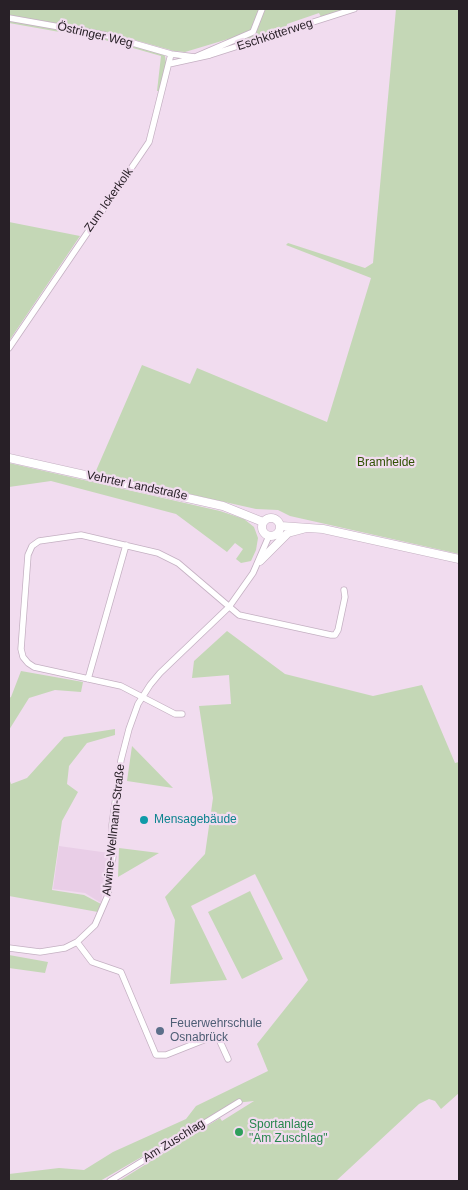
<!DOCTYPE html>
<html>
<head>
<meta charset="utf-8">
<style>
  body { margin:0 }
  #map { position:relative; width:468px; height:1190px; overflow:hidden; background:#f1dcef; font-family:Helvetica,sans-serif }
  canvas { display:block }
  .frame { position:absolute; inset:0; border:10px solid #282027; pointer-events:none }
</style>
</head>
<body>
<div id="map">
<canvas width="468" height="1190"></canvas>
<div class="frame"></div>
</div>
<script>
const ctx = document.querySelector('canvas').getContext('2d');
ctx.lineJoin = 'round';
function paint(path, color) { ctx.fillStyle = color; ctx.fill(path, 'evenodd'); }
const toPath = rows => new Path2D(rows.map(r => 'M' + r).join(''));
function trace(path, color, width, dash) { ctx.strokeStyle = color; ctx.lineWidth = width; ctx.lineCap = dash ? 'butt' : 'round'; ctx.setLineDash(dash || []); ctx.stroke(path); }
function write(font, color, halo, rows, align = 'center') {
  ctx.font = font + ' Helvetica,sans-serif'; ctx.lineWidth = 4.5; ctx.setLineDash([]); ctx.textBaseline = 'middle'; ctx.strokeStyle = halo; ctx.fillStyle = color; for (const [text, x, y, turn = 0] of rows) {
    ctx.save(); ctx.translate(x, y); ctx.rotate((+turn || 0) * Math.PI / 180); ctx.textAlign = isNaN(turn) ? turn : align; if (halo) ctx.strokeText(text, 0, 0); ctx.fillText(text, 0, 0); ctx.restore();
  }
}
paint(toPath([
  [59,846,109,853,101,903,85,893,53,889]
]), '#e9cee7');
paint(toPath([
  [9,9,347,9,321,17,319,13,287,24,287,29,237,45,235,37,185,52,174,51,106,32,9,15],
  [396,9,459,9,459,554,290,516,278,510,256,509,95,473,142,365,190,384,197,368,327,422,371,278,286,245,288,243,365,268,373,263],
  [9,20,107,37,160,52,165,56,166,63,160,91,157,91,161,56,105,40,9,23],
  [9,222,80,236,9,341],
  [9,463,220,511,244,519,254,527,258,538,256,550,251,561,241,563,236,559,243,549,235,543,227,552,176,514,51,481,9,487],
  [227,631,285,674,373,696,422,685,455,763,459,762,459,1093,441,1109,435,1101,429,1099,419,1104,336,1181,119,1181,220,1118,222,1121,254,1101,235,1103,100,1181,9,1181,9,1174,59,1168,84,1170,113,1152,186,1119,196,1106,268,1071,257,1044,308,980,255,874,191,906,227,980,170,984,175,920,165,897,205,854,213,798,199,706,231,704,229,675,192,678,194,661],
  [21,671,83,682,81,692,55,690,29,698,9,730,9,698,11,697],
  [115,729,115,735,87,743,69,766,67,784,78,792,62,821,52,890,84,895,101,904,98,912,9,896,9,778,11,784,27,778,64,737],
  [132,746,173,788,127,781],
  [119,848,159,853,118,877],
  [250,891,283,959,242,979,208,912],
  [9,955,48,962,45,973,9,968]
]), '#c4d7b6');
const minor = toPath([
  [9,18,105,35,171,54,195,57,253,32,262,9],
  [169,64,210,55,354,9],
  [9,348,149,142,171,54],
  [88,679,126,545],
  [182,714,175,714,121,686,34,667,28,663,23,657,21,649,28,555,32,546,39,541,81,535,158,553,178,563,239,615,331,635,335,635,338,630,345,597,344,590],
  [77,942,92,962,121,972,156,1055,166,1055,214,1036,218,1037,228,1059],
  [9,948,40,952,65,948,77,942,95,925,108,895,113,856,112,825,121,760,129,729,138,704,150,685,160,673,229,607,253,573,269,536],
  [110,1181,239,1102]
]);
const secondary = toPath([
  [9,458,223,506,263,522],
  '262 527a9 9 0 1 1 18 0a9 9 0 1 1-18 0Z',
  [281,526,323,529,459,559],
  [260,561,288,533,303,529]
]);
trace(minor, '#c4b0c2', 7);
trace(secondary, '#c4b0c2', 9);
trace(minor, '#fff', 5.5);
trace(secondary, '#fff', 8);
for (const [x, y, r, color] of [
  [144,820,5,"#0f9aa8"],
  [160,1031,5,"#5c6f8a"],
  [239,1132,5,"#2e9e5b"]
]) { const dot = new Path2D(); dot.arc(x, y, r, 0, 2 * Math.PI); ctx.fillStyle = color; ctx.fill(dot); trace(dot, '#f1dcef', 2); }
write('12px', '#282027', '#f1dcef', [
  ["Östringer Weg",95,35,13],
  ["Eschkötterweg",275,35,-18],
  ["Zum Ickerkolk",109,200,-55],
  ["Vehrter Landstraße",137,486,12],
  ["Alwine-Wellmann-Straße",114,830,-84],
  ["Am Zuschlag",174,1141,-32]
]);
write('12px', '#305103', '#f1dcef', [
  ["Bramheide",386,463]
]);
write('12px', '#0d838f', '#f1dcef', [
  ["Mensagebäude",154,820]
], 'left');
write('12px', '#4e5e75', '#f1dcef', [
  ["Feuerwehrschule",170,1024],
  ["Osnabrück",170,1038]
], 'left');
write('12px', '#27864d', '#f1dcef', [
  ["Sportanlage",249,1125],
  ["\"Am Zuschlag\"",249,1139]
], 'left');
</script>
</body>
</html>
